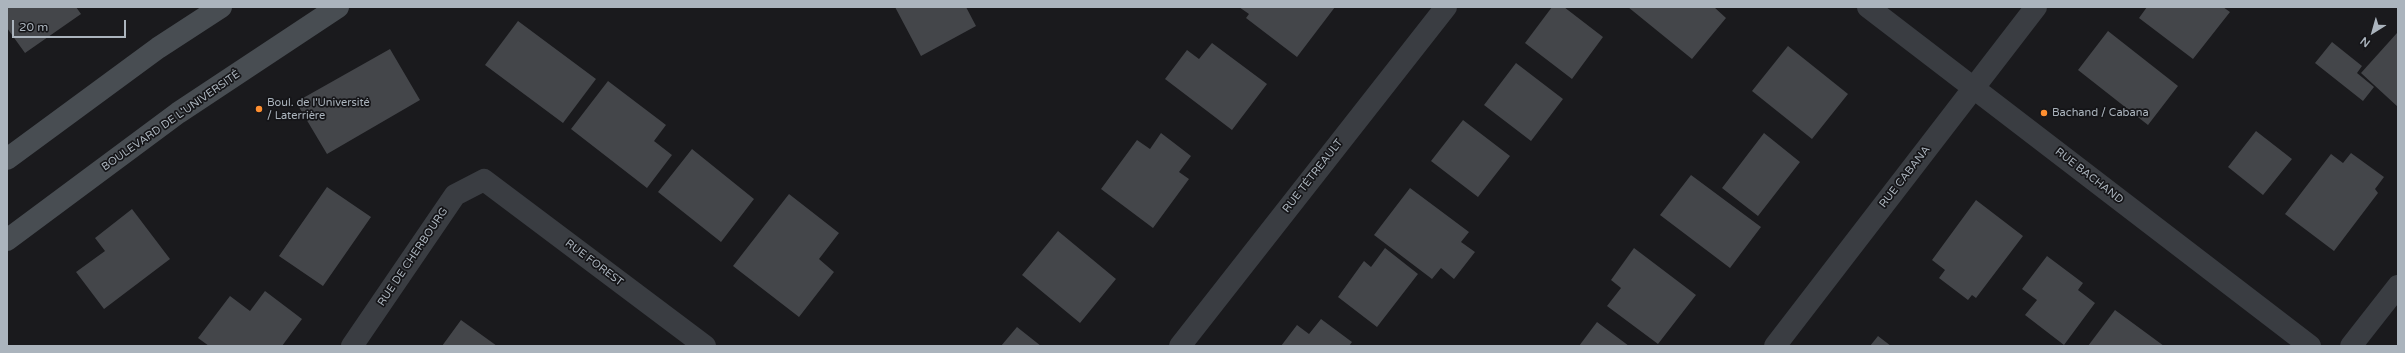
<!DOCTYPE html>
<html>
<head>
<meta charset="utf-8">
<style>
  body { margin:0 }
  #map { position:relative; width:2405px; height:353px; overflow:hidden; background:#1a1a1d; font-family:"Varela Round",sans-serif }
  canvas { display:block }
  .frame { position:absolute; inset:0; border:8px solid #abb4bd; pointer-events:none }
  .north { position:absolute; left:2353px; top:12px; width:40px; height:40px; -webkit-text-stroke:3px #151518; paint-order:stroke; rotate:217deg; font-size:11px; font-weight:700; line-height:16px; text-align:center; color:#abb4bd }
  .north::after { content:''; display:block; margin:auto; width:14px; height:18px; background:#abb4bd; clip-path:polygon(50% 0,100% 100%,50% 72%,0 100%) }
  .scale { position:absolute; left:12px; top:20px; width:114px; height:18px; box-sizing:border-box; border:2px solid #abb4bd; border-top:0; padding-left:5px; font-size:12px; line-height:14px; white-space:nowrap; color:#abb4bd; -webkit-text-stroke:3px #151518; paint-order:stroke }
</style>
</head>
<body>
<div id="map">
<canvas width="2405" height="353"></canvas>
<div class="frame"></div>
<div class="north">N</div>
<div class="scale">20 m</div>
</div>
<script>
const ctx = document.querySelector('canvas').getContext('2d');
ctx.lineJoin = 'round';
function paint(path, color) { ctx.fillStyle = color; ctx.fill(path, 'evenodd'); }
const toPath = rows => new Path2D(rows.map(r => 'M' + r).join(''));
function trace(path, color, width, dash) { ctx.strokeStyle = color; ctx.lineWidth = width; ctx.lineCap = dash ? 'butt' : 'round'; ctx.setLineDash(dash || []); ctx.stroke(path); }
function write(font, color, halo, rows, align = 'center') {
  ctx.font = font + ' "Varela Round",sans-serif'; ctx.lineWidth = 3.5; ctx.setLineDash([]); ctx.textBaseline = 'middle'; ctx.strokeStyle = halo; ctx.fillStyle = color; for (const [text, x, y, turn = 0] of rows) {
    ctx.save(); ctx.translate(x, y); ctx.rotate((+turn || 0) * Math.PI / 180); ctx.textAlign = isNaN(turn) ? turn : align; if (halo) ctx.strokeText(text, 0, 0); ctx.fillText(text, 0, 0); ctx.restore();
  }
}
paint(toPath([
  [7,7,76,7,81,14,25,53,7,28],
  [895,7,966,7,976,26,921,56],
  [1239,7,1335,7,1297,57,1246,18,1249,14],
  [1552,7,1564,7,1603,37,1572,79,1525,43],
  [1628,7,1714,7,1726,18,1692,59],
  [2147,7,2223,7,2230,12,2193,59,2139,18],
  [518,21,596,79,563,123,485,65],
  [2108,31,2178,86,2148,125,2078,70],
  [2397,33,2398,33,2398,107,2361,73],
  [2332,42,2362,66,2357,73,2374,87,2363,101,2315,63],
  [1212,43,1267,84,1232,130,1165,79,1187,50,1199,59],
  [1788,46,1848,94,1812,139,1752,91],
  [390,49,420,100,327,154,296,102],
  [1516,63,1563,99,1531,141,1484,105],
  [608,81,666,125,654,141,672,155,647,188,571,129],
  [1463,120,1510,156,1478,197,1431,161],
  [2256,131,2292,159,2263,195,2228,167],
  [1161,133,1191,156,1179,172,1189,179,1153,228,1101,189,1137,140,1150,149],
  [1764,133,1800,162,1758,216,1722,188],
  [692,149,754,199,721,242,658,192],
  [2351,153,2384,177,2375,189,2378,193,2334,251,2285,214,2331,154,2343,163],
  [1691,175,1761,227,1730,268,1660,215],
  [327,187,371,217,323,286,279,256],
  [1410,188,1469,232,1461,242,1475,252,1454,279,1441,268,1432,279,1374,235],
  [789,194,839,233,819,259,834,272,799,317,733,266],
  [1976,200,2023,236,1976,298,1972,295,1968,300,1939,278,1945,270,1932,260],
  [132,209,170,259,104,309,76,272,105,251,95,238],
  [1058,231,1116,279,1080,323,1022,275],
  [1385,248,1418,274,1377,327,1338,297,1364,261,1371,267],
  [1634,248,1696,295,1658,344,1607,306,1621,288,1611,280],
  [2047,256,2083,283,2078,290,2095,303,2064,345,2025,315,2037,300,2022,289],
  [265,291,302,319,282,346,209,346,198,338,230,296,250,311],
  [2115,310,2164,346,2088,346],
  [1321,319,1352,342,1349,346,1281,346,1297,325,1309,334],
  [461,320,497,346,442,346],
  [1597,322,1629,346,1579,346],
  [1017,327,1041,346,1001,346],
  [1878,336,1891,346,1870,346]
]), '#44464a');
trace(toPath([
  [1868,7,2310,346],
  [352,346,455,195,484,180,705,346],
  [1180,346,1446,7],
  [1775,346,2036,7],
  [2351,346,2398,286]
]), '#3a3d42', 22);
trace(toPath([
  [7,159,158,48,221,7],
  [7,240,178,113,338,7]
]), '#484d52', 22);
for (const [x, y, r, color] of [
  [259,109,4,"#ff8f30"],
  [2044,113,4,"#ff8f30"]
]) { const dot = new Path2D(); dot.arc(x, y, r, 0, 2 * Math.PI); ctx.fillStyle = color; ctx.fill(dot); trace(dot, '#151518', 1.5); }
write('11px', '#abb4bd', '#151518', [
  ["Boul. de l'Université",267,103],
  ["/ Laterrière",267,116],
  ["Bachand / Cabana",2052,113]
], 'left');
write('11px', '#abb4bd', '#151518', [
  ["BOULEVARD DE L'UNIVERSITÉ",171,121,-35],
  ["RUE TÉTREAULT",1313,176,-52],
  ["RUE BACHAND",2089,176,38],
  ["RUE CABANA",1905,177,-52],
  ["RUE DE CHERBOURG",413,257,-56],
  ["RUE FOREST",594,263,37]
]);
</script>
</body>
</html>
